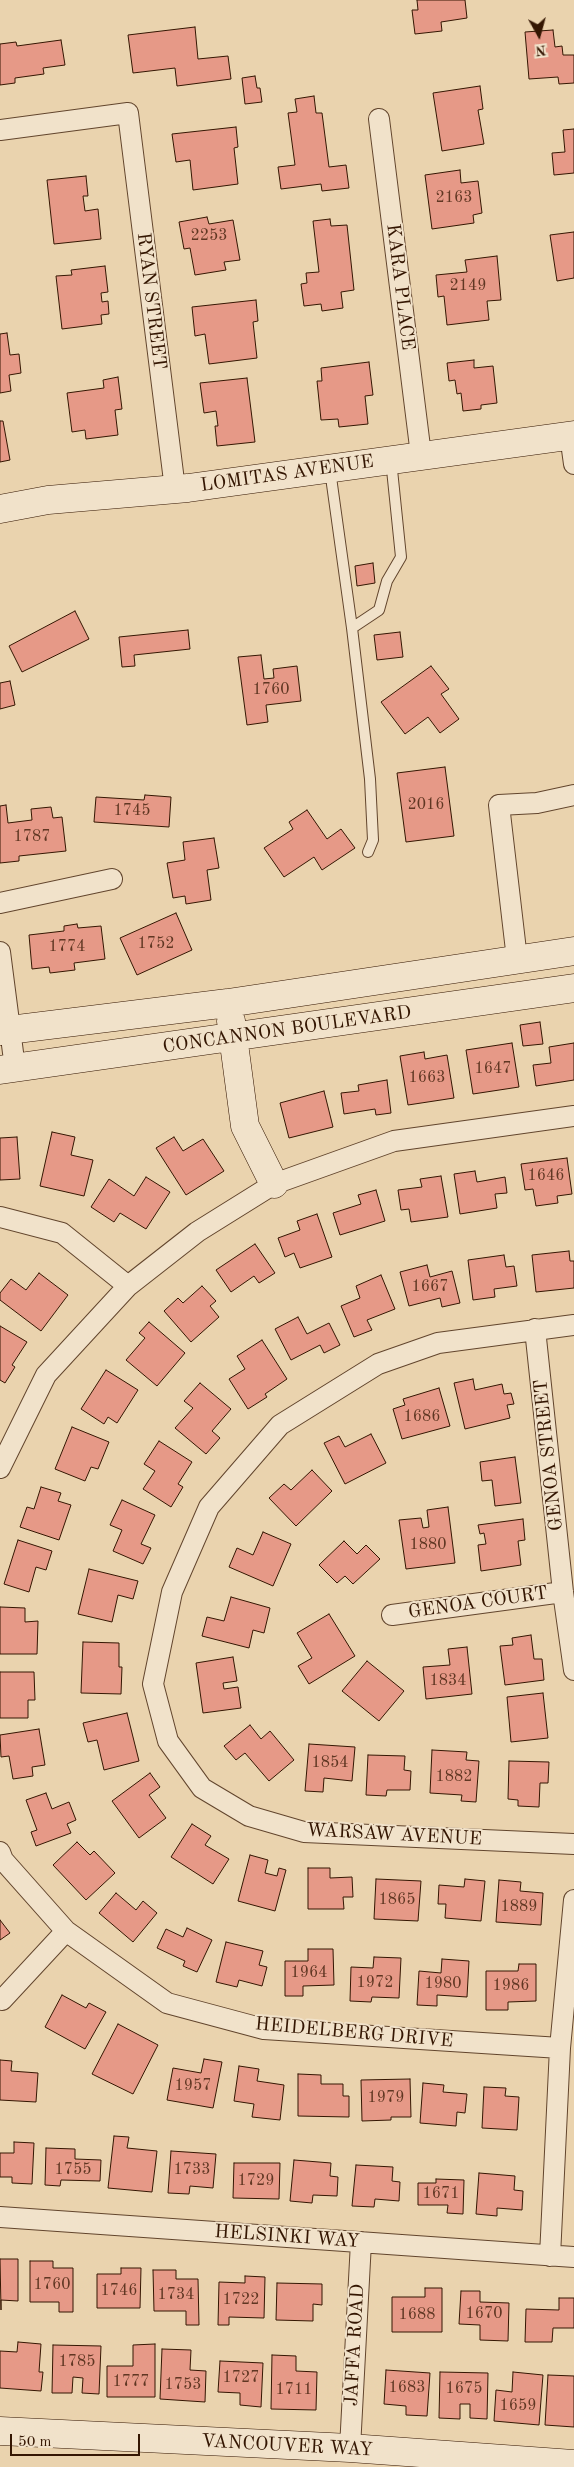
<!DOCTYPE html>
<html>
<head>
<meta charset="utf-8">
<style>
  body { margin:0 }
  #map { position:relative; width:574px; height:2467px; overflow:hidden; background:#ead3ae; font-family:"Old Standard TT",serif }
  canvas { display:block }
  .north { position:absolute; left:514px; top:10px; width:50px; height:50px; -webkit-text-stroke:4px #f1e2ca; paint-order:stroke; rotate:173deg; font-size:14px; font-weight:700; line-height:20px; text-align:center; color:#341602 }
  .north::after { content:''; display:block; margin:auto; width:18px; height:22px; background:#341602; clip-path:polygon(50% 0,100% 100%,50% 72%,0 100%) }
  .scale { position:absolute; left:10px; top:2434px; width:130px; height:22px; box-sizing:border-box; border:2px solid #341602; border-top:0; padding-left:6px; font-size:15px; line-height:18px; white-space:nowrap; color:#341602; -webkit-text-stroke:4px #f1e2ca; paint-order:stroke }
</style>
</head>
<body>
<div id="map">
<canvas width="574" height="2467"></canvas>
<div class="north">N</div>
<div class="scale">50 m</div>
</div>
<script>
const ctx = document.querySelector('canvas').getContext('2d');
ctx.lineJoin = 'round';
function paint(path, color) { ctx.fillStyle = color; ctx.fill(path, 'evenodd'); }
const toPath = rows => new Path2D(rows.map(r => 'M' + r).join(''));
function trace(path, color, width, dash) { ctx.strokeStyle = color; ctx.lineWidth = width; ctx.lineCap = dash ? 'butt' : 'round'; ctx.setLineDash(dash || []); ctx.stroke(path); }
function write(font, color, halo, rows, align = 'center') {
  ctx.font = font + ' "Old Standard TT",serif'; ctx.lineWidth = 4; ctx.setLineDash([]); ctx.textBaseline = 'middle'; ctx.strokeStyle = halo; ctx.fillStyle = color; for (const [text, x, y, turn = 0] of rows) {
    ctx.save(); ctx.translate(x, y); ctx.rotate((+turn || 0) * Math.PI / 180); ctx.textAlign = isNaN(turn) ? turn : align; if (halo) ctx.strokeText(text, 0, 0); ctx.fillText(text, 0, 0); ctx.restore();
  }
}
const building = toPath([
  [417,0,465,0,467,18,441,22,442,31,415,34,412,10,418,10,417,0],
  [195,27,198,59,228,56,231,79,177,86,175,68,133,73,128,35,195,27],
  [553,30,555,47,562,46,563,55,574,55,574,83,559,84,558,77,529,79,525,32,553,30],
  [61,40,65,65,43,68,44,74,15,78,15,83,0,85,0,44,16,42,17,46,61,40],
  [255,76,257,88,260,88,262,102,245,104,242,78,255,76],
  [480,86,483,109,478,110,484,144,442,151,433,93,480,86],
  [314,96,316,113,322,113,329,167,346,165,349,188,322,191,321,184,281,189,278,167,295,165,288,113,297,112,295,99,314,96],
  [236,127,238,147,234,148,238,184,193,190,190,160,176,162,172,134,236,127],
  [574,129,574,173,554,175,552,153,565,152,563,130,574,129],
  [460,170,461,183,478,181,482,213,473,215,474,223,432,229,425,175,460,170],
  [86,176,88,196,83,196,85,211,98,209,101,239,54,244,47,180,86,176],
  [207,217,209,224,233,220,240,260,224,262,226,270,195,275,190,248,184,249,179,222,207,217],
  [330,219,331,226,347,225,354,290,341,292,343,308,322,311,321,304,304,306,301,284,307,283,306,273,319,272,313,221,330,219],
  [574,232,574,278,557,281,550,235,574,232],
  [497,256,501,300,487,301,489,320,447,325,444,296,438,297,436,275,467,272,465,260,497,256],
  [105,266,108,292,101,293,102,302,108,301,109,314,101,315,102,324,62,329,56,276,72,275,71,270,105,266],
  [256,300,258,321,253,322,257,358,209,364,205,334,195,336,192,307,256,300],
  [7,333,10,355,19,354,21,373,9,375,11,391,0,393,0,334,7,333],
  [474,360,474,368,493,366,497,403,481,405,481,409,463,411,461,393,457,394,455,380,449,381,447,363,474,360],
  [369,362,373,395,365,396,368,424,339,427,338,419,321,420,317,381,322,381,321,368,369,362],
  [118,377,122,409,115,410,118,435,86,439,85,430,72,432,67,393,104,388,103,380,118,377],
  [247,378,255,442,217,446,215,426,218,426,216,411,204,413,200,383,247,378],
  [0,421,3,421,10,460,0,462,0,421],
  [373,563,375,583,357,586,355,566,373,563],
  [75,611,89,639,22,672,9,646,75,611],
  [188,630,190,649,134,655,135,666,122,667,119,637,188,630],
  [400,632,403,657,377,660,374,635,400,632],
  [261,655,264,679,274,678,273,669,297,666,301,701,266,705,268,722,247,725,238,657,261,655],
  [431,666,449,689,441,694,459,719,440,733,428,717,405,734,381,702,431,666],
  [10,681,15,705,0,709,0,683,10,681],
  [445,767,454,836,406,842,397,773,445,767],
  [145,795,171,797,169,827,94,822,96,797,144,800,145,795],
  [6,805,8,823,32,820,31,809,51,807,53,818,62,817,66,851,19,856,19,861,0,863,0,806,6,805],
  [307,810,327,839,341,829,355,848,322,870,314,857,284,877,264,848,293,829,289,822,307,810],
  [214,838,219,868,207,870,211,900,186,904,185,896,173,898,167,863,185,860,183,842,214,838],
  [176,913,192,950,137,975,120,938,176,913],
  [77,924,78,928,101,926,105,959,74,963,75,970,50,973,49,967,32,969,29,935,64,931,64,926,77,924],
  [540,1022,543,1044,523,1046,520,1025,540,1022],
  [512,1043,519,1087,473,1094,466,1050,512,1043],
  [574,1043,574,1080,536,1086,533,1065,551,1063,549,1047,574,1043],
  [424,1052,425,1059,447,1055,454,1098,408,1105,400,1056,424,1052],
  [387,1080,391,1113,376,1115,375,1109,344,1114,341,1093,359,1091,358,1085,387,1080],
  [324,1091,333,1127,289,1138,280,1103,324,1091],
  [52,1132,75,1137,71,1155,93,1160,84,1196,40,1186,52,1132],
  [17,1137,20,1179,0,1180,0,1138,17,1137],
  [174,1137,183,1151,203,1139,224,1171,186,1195,156,1148,174,1137],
  [567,1158,572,1194,557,1196,558,1203,536,1206,533,1189,525,1190,521,1164,567,1158],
  [475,1171,477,1182,505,1177,507,1193,495,1194,497,1208,460,1214,454,1174,475,1171],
  [441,1176,448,1217,411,1222,409,1209,401,1210,398,1190,422,1187,420,1179,441,1176],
  [146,1177,170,1192,146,1229,120,1213,114,1222,91,1207,109,1179,134,1196,146,1177],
  [376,1190,385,1221,340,1235,333,1213,361,1204,358,1195,376,1190],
  [317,1214,332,1257,300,1268,294,1253,285,1257,278,1238,300,1230,297,1221,317,1214],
  [255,1244,275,1273,259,1283,254,1276,231,1292,216,1270,255,1244],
  [569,1251,570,1261,574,1261,574,1288,536,1292,532,1255,569,1251],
  [504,1255,506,1267,514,1266,517,1286,494,1289,495,1297,473,1300,468,1260,504,1255],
  [427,1265,430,1277,452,1271,460,1303,442,1307,440,1298,409,1306,400,1272,427,1265],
  [39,1273,68,1295,41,1331,0,1300,0,1293,11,1279,26,1290,39,1273],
  [381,1275,395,1309,367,1320,372,1330,354,1337,341,1306,360,1298,356,1286,381,1275],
  [202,1286,216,1301,210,1306,219,1317,191,1342,164,1311,178,1298,183,1303,202,1286],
  [298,1317,307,1334,329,1323,340,1345,324,1353,320,1345,291,1360,275,1329,298,1317],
  [149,1322,185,1353,157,1386,126,1360,145,1338,139,1333,149,1322],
  [0,1326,27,1342,12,1365,15,1367,5,1383,0,1380,0,1326],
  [262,1340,287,1379,265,1394,267,1397,248,1409,229,1379,245,1369,237,1356,262,1340],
  [106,1370,138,1390,117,1423,108,1417,104,1424,81,1409,106,1370],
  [473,1379,475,1390,502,1384,504,1394,511,1393,514,1404,507,1405,510,1418,465,1429,454,1383,473,1379],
  [200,1383,231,1409,212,1431,220,1438,206,1454,175,1428,193,1408,184,1401,200,1383],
  [439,1388,450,1426,402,1439,393,1409,405,1405,403,1399,439,1388],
  [72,1427,109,1442,98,1469,91,1467,85,1481,55,1469,72,1427],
  [371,1434,386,1463,345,1484,324,1443,339,1436,345,1447,371,1434],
  [159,1441,192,1462,178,1484,183,1487,171,1507,143,1489,155,1471,144,1464,159,1441],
  [515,1457,521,1503,495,1506,492,1480,482,1481,480,1462,515,1457],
  [312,1470,332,1491,296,1526,269,1498,284,1484,291,1490,312,1470],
  [41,1487,61,1493,58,1501,71,1505,59,1540,20,1527,27,1507,34,1509,41,1487],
  [122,1500,155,1515,141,1544,151,1548,143,1564,113,1551,122,1530,110,1525,122,1500],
  [448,1507,455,1563,406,1569,399,1520,421,1518,423,1528,429,1527,427,1510,448,1507],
  [523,1519,525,1540,518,1541,521,1565,481,1571,478,1545,486,1544,484,1533,480,1534,478,1525,523,1519],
  [263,1532,291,1544,273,1586,229,1567,237,1548,253,1555,263,1532],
  [18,1540,52,1551,46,1570,36,1567,29,1592,4,1584,18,1540],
  [344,1541,357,1554,366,1545,380,1559,353,1584,345,1576,337,1583,319,1565,344,1541],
  [89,1569,138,1581,133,1599,118,1595,112,1622,78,1614,89,1569],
  [231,1597,270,1608,264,1633,253,1630,249,1648,202,1636,207,1617,224,1621,231,1597],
  [0,1607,25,1608,25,1622,38,1621,37,1654,0,1654,0,1607],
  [329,1614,355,1656,309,1684,298,1666,312,1658,297,1633,329,1614],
  [531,1635,534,1659,542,1659,544,1680,505,1685,500,1646,513,1645,512,1638,531,1635],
  [83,1642,119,1643,119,1667,122,1667,121,1694,81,1693,83,1642],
  [467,1647,472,1694,426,1699,423,1667,450,1665,448,1649,467,1647],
  [233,1657,237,1681,223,1683,224,1689,238,1687,241,1708,203,1713,196,1663,233,1657],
  [367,1661,404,1691,379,1721,342,1691,367,1661],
  [0,1672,34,1672,35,1700,28,1700,28,1718,0,1718,0,1672],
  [543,1693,548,1738,511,1742,507,1697,543,1693],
  [127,1713,139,1761,104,1770,97,1740,88,1742,83,1723,127,1713],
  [250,1725,261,1739,270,1731,294,1760,269,1781,245,1753,236,1760,224,1746,250,1725],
  [39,1729,45,1765,32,1767,33,1776,13,1779,9,1756,1,1757,0,1735,39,1729],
  [309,1744,355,1747,352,1781,324,1778,323,1792,305,1791,309,1744],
  [432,1750,467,1752,466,1760,479,1761,476,1802,461,1801,462,1795,430,1793,432,1750],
  [368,1755,405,1756,404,1770,411,1771,410,1790,387,1790,386,1796,366,1795,368,1755],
  [509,1761,549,1762,548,1783,540,1783,539,1807,518,1806,518,1800,508,1799,509,1761],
  [150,1773,160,1787,149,1795,166,1818,139,1838,112,1801,150,1773],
  [46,1793,52,1809,69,1802,76,1820,67,1824,71,1833,36,1846,31,1832,37,1830,26,1800,46,1793],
  [192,1824,211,1836,205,1845,229,1859,213,1884,171,1857,192,1824],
  [77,1842,90,1855,94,1851,115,1873,86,1900,53,1865,77,1842],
  [250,1855,268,1860,265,1873,277,1876,279,1868,286,1870,275,1911,238,1901,250,1855],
  [308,1868,330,1868,330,1878,352,1877,353,1897,343,1897,344,1909,308,1909,308,1868],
  [376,1879,421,1881,418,1921,374,1919,376,1879],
  [465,1879,485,1881,481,1921,445,1918,446,1904,438,1904,439,1885,464,1887,465,1879],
  [499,1880,521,1882,520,1891,543,1893,541,1925,496,1922,499,1880],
  [116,1893,136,1910,143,1901,157,1913,133,1942,99,1913,116,1893],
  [0,1920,10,1933,0,1940,0,1920],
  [187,1928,212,1940,197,1972,183,1966,185,1961,157,1948,166,1929,183,1937,187,1928],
  [226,1942,263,1951,259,1965,267,1967,262,1986,239,1980,237,1987,216,1982,226,1942],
  [308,1949,333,1949,334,1985,303,1986,303,1996,285,1996,285,1961,308,1961,308,1949],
  [374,1957,401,1958,399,1998,372,1997,371,2002,350,2001,351,1967,373,1968,374,1957],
  [442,1959,469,1961,467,1997,437,1995,437,2006,417,2005,419,1971,441,1973,442,1959],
  [519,1964,536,1964,536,2001,508,2002,508,2010,486,2010,486,1971,518,1971,519,1964],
  [62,1995,86,2008,89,2003,106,2012,85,2049,45,2027,62,1995],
  [118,2024,158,2045,133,2094,92,2074,118,2024],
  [204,2059,222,2062,213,2108,167,2100,173,2068,201,2073,204,2059],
  [0,2060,12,2061,11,2071,38,2073,36,2102,0,2100,0,2060],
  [239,2066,259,2069,257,2081,284,2085,280,2120,252,2117,254,2104,234,2101,239,2066],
  [298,2074,321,2075,321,2084,343,2084,343,2096,349,2096,349,2117,298,2116,298,2074],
  [410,2079,411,2117,391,2117,391,2120,362,2121,361,2080,410,2079],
  [423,2083,444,2085,443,2092,467,2094,465,2113,457,2112,456,2126,420,2123,423,2083],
  [484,2087,506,2088,505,2096,519,2097,517,2130,482,2128,484,2087],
  [114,2136,129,2137,127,2148,157,2151,152,2192,108,2188,114,2136],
  [14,2142,34,2143,32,2184,12,2183,12,2177,0,2177,0,2153,14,2153,14,2142],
  [46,2148,75,2149,75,2159,101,2160,100,2181,61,2180,60,2186,45,2185,46,2148],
  [171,2151,216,2154,213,2188,190,2186,189,2194,168,2193,171,2151],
  [294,2160,331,2163,330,2176,338,2177,337,2196,313,2195,312,2203,290,2201,294,2160],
  [234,2163,280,2163,279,2199,233,2198,234,2163],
  [356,2165,393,2167,392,2181,400,2182,399,2201,375,2199,374,2207,352,2206,356,2165],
  [479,2173,515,2176,514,2190,523,2191,522,2210,497,2208,497,2216,476,2214,479,2173],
  [436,2179,464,2180,463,2214,447,2213,448,2205,418,2205,418,2183,436,2183,436,2179],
  [0,2259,18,2259,18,2301,1,2300,1,2310,0,2259],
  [30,2261,53,2261,53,2268,73,2268,73,2312,59,2312,59,2302,30,2302,30,2261],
  [121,2268,141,2268,140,2308,97,2308,97,2274,121,2274,121,2268],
  [153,2270,176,2270,176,2279,198,2279,199,2325,186,2325,186,2311,154,2311,153,2270],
  [245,2276,265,2277,264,2318,229,2317,229,2325,218,2325,219,2282,245,2283,245,2276],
  [277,2283,322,2284,322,2305,313,2304,313,2321,276,2320,277,2283],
  [425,2288,442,2288,442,2332,392,2332,392,2297,425,2297,425,2288],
  [461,2291,480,2291,480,2302,509,2303,508,2341,480,2340,480,2325,459,2324,461,2291],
  [559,2298,574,2298,574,2328,553,2328,552,2342,525,2342,526,2309,559,2310,559,2298],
  [18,2342,41,2344,39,2372,43,2372,41,2391,0,2388,0,2351,17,2352,18,2342],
  [155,2344,155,2397,107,2397,107,2366,133,2366,133,2345,155,2344],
  [53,2345,101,2346,99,2394,82,2393,83,2378,73,2377,72,2393,52,2393,53,2345],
  [162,2349,191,2350,190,2370,206,2371,205,2402,160,2399,162,2349],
  [272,2355,296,2356,296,2371,317,2372,316,2410,271,2409,272,2355],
  [220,2361,263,2363,261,2407,240,2405,240,2393,218,2392,220,2361],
  [386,2370,430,2373,427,2416,406,2415,406,2406,384,2404,386,2370],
  [440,2372,488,2373,487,2419,470,2418,470,2404,460,2404,460,2419,439,2418,440,2372],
  [513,2372,543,2375,539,2425,494,2421,496,2390,512,2392,513,2372],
  [548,2375,574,2376,574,2427,545,2425,548,2375]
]);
paint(building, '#e69987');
trace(building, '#341602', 1);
const lane = toPath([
  [330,470,352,628,379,610,387,581,401,557,391,460],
  [352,628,370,779,373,840,368,852]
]);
const street = toPath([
  [379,119,421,455],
  [0,130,128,113,175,489],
  [570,435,574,464],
  [0,903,112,879],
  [0,952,15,1068],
  [517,959,499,805,537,803,574,795],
  [0,1217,62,1233,128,1286],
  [574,1325,438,1343,378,1364,280,1425,209,1507,172,1592,153,1684,168,1741,202,1788,249,1816,304,1832,574,1844],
  [535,1329,563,1592,574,1670],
  [0,1468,46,1375,128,1286,197,1232,274,1184,394,1141,574,1116],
  [392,1615,563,1592],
  [0,1852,3,1860,66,1931,167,2003,264,2029,560,2048],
  [2,2000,66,1931],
  [0,2217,574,2257],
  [550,2256,560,2048,574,1900],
  [350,2448,361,2242]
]);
const secondary = toPath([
  [0,509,48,500,188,488,574,435],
  [231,1021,245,1126,274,1184],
  [0,1031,228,1003,574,951],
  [0,1070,574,988],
  [0,2431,350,2448,574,2464]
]);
trace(lane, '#62452d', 12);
trace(street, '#62452d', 22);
trace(secondary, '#341602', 29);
trace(lane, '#f1e2ca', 10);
trace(street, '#f1e2ca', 20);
trace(secondary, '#f1e2ca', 28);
write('16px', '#603723', null, [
  ["2163",454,198],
  ["2253",209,236],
  ["2149",468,286],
  ["1760",271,690],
  ["2016",426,805],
  ["1745",132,811],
  ["1787",32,837],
  ["1752",156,944],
  ["1774",67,947],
  ["1647",493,1069],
  ["1663",427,1078],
  ["1646",546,1176],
  ["1667",430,1287],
  ["1686",422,1417],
  ["1880",428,1545],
  ["1834",448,1681],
  ["1854",330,1763],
  ["1882",454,1777],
  ["1865",397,1900],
  ["1889",519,1907],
  ["1964",309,1973],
  ["1972",375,1983],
  ["1980",443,1984],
  ["1986",511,1986],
  ["1957",193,2086],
  ["1979",386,2098],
  ["1755",73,2170],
  ["1733",192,2170],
  ["1729",256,2181],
  ["1671",441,2194],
  ["1760",52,2285],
  ["1746",119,2291],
  ["1734",176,2295],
  ["1722",241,2300],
  ["1670",484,2314],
  ["1688",417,2315],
  ["1785",77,2362],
  ["1727",241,2378],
  ["1777",131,2382],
  ["1753",183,2385],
  ["1683",407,2388],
  ["1675",464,2389],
  ["1711",294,2390],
  ["1659",518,2406]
]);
write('19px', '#341602', '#f1e2ca', [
  ["KARA PLACE",400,287,83],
  ["RYAN STREET",151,301,83],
  ["LOMITAS AVENUE",287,474,-8],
  ["CONCANNON BOULEVARD",287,1030,-8],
  ["GENOA STREET",549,1455,-96],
  ["GENOA COURT",478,1603,-8],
  ["WARSAW AVENUE",394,1835,3],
  ["HEIDELBERG DRIVE",354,2033,5],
  ["HELSINKI WAY",287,2237,4],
  ["JAFFA ROAD",355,2345,-87],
  ["VANCOUVER WAY",287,2446,3]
]);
</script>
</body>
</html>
